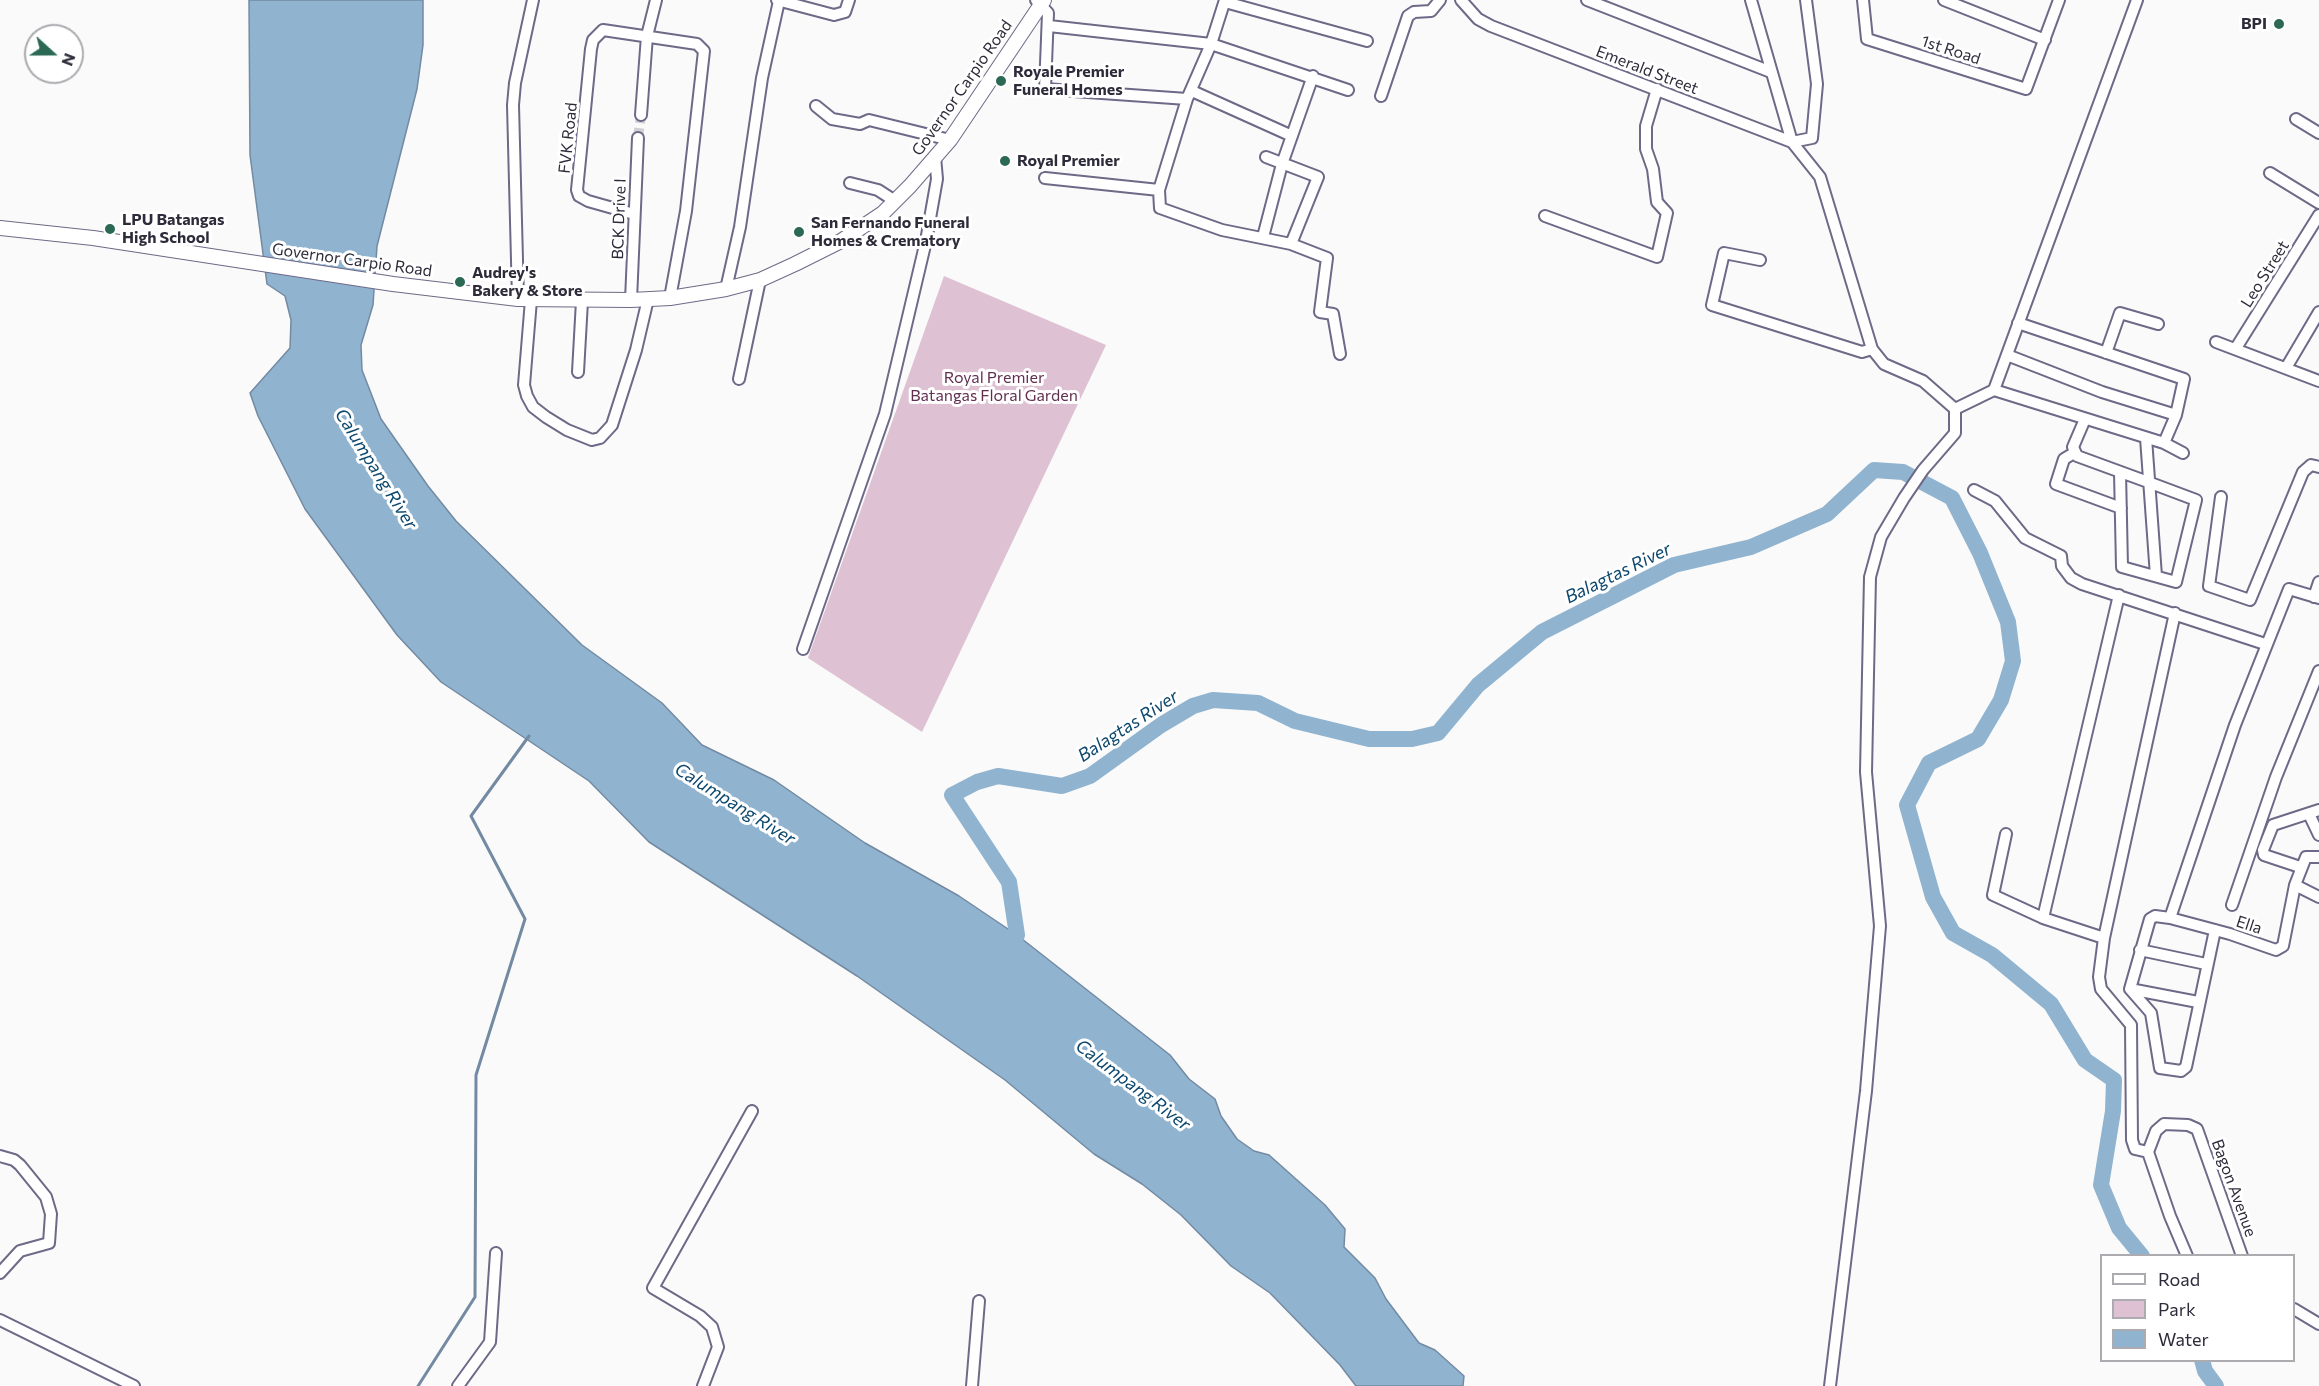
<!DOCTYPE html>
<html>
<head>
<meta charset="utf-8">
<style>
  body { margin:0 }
  #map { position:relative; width:2319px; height:1386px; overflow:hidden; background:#fafafa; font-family:Commissioner,sans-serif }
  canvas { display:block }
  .legend { position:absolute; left:2100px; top:1254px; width:195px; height:108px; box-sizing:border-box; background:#fff; border:2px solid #ababb0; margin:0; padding:8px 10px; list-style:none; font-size:18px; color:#2e2c3a }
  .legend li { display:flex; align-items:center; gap:12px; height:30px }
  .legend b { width:30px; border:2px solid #ababb0 }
  .north { position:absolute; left:24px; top:24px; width:60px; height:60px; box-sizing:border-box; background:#fff; border:2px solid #ababb0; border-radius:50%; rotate:111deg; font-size:16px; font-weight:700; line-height:24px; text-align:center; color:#2e2c3a }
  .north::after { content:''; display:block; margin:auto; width:21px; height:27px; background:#2b6955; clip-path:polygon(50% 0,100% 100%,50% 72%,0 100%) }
</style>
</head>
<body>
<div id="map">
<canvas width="2319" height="1386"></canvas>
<ul class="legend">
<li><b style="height:8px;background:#fff"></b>Road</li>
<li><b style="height:16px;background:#dec1d2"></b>Park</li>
<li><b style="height:16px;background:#90b3cf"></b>Water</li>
</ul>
<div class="north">N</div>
</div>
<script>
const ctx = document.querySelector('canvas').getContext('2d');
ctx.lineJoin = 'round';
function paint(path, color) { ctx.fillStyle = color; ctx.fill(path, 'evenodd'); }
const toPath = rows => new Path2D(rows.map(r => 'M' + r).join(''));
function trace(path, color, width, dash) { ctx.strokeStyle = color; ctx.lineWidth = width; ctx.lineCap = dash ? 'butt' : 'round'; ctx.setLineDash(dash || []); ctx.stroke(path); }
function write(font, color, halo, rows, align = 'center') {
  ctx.font = font + ' Commissioner,sans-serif'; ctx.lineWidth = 6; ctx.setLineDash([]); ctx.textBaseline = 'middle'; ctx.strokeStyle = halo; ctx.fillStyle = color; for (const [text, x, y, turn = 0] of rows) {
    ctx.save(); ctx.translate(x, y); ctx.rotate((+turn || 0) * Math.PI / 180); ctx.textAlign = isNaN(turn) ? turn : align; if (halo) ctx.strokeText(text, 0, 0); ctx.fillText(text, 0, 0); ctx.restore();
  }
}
paint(toPath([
  [944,276,1106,345,922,732,808,658]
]), '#dec1d2');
const water = toPath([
  [249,0,423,0,423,45,417,89,377,246,373,305,361,345,362,370,381,419,428,486,456,521,582,645,662,703,702,745,774,780,865,843,959,896,1017,935,1170,1055,1189,1079,1215,1099,1221,1116,1237,1139,1254,1151,1269,1155,1325,1205,1345,1229,1344,1247,1375,1278,1386,1299,1419,1343,1435,1350,1464,1376,1463,1386,1356,1386,1340,1365,1270,1293,1231,1266,1181,1215,1142,1184,1094,1154,1005,1080,857,976,649,842,589,781,441,682,397,635,305,509,258,416,250,393,290,348,291,320,285,296,267,284,250,155,249,0]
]);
paint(water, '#90b3cf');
trace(water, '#738aa2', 1.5);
trace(toPath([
  [418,1386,475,1297,476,1075,525,919,471,816,529,736]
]), '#738aa2', 3);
trace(toPath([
  [1007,956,1017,935,1009,882,952,795,977,782,998,776,1062,786,1090,776,1161,725,1193,706,1213,700,1258,703,1295,721,1369,739,1412,739,1438,733,1478,685,1542,632,1674,565,1751,547,1827,514,1874,470,1903,472,1952,498,1980,553,2008,622,2013,661,2001,700,1978,739,1929,763,1907,805,1933,897,1953,933,1992,955,2051,1004,2085,1060,2114,1080,2113,1111,2101,1185,2119,1228,2142,1256],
  [2202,1360,2205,1371,2216,1386]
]), '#90b3cf', 16);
trace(toPath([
  [638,138,641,115]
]), '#d1d1d4', 10, [10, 5]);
const minor = toPath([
  [777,0,834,15,845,12,849,0],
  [1036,0,1048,13,1045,89,1187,99],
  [1225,0,1211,44,1187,99,1159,190,1160,208,1222,230,1291,244,1327,258,1320,312,1333,314,1340,354],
  [1461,0,1478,19,1491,26,1792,142],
  [1587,0,1771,72],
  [1751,0,1792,142,1820,177,1872,349,1884,364,1923,381,1955,409,1955,433,1923,470,1904,498,1881,537,1870,577,1866,772,1880,926,1866,1091,1830,1386],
  [1863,0,1867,39,2026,89,2059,0],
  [1944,0,2045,40],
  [1225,2,1367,41],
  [1049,26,1211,44,1348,90],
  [1192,91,1292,136],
  [1381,96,1408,16,1414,12,1431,11,1440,0],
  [816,106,832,119,860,124,869,120,950,140],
  [641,115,647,36,656,0],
  [2296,119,2319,133],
  [1792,142,1812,138,1817,84,1806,0],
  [1266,157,1318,177,1291,244],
  [2270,173,2319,203],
  [1045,178,1159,190],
  [850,183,878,190,895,201],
  [634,214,588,201,579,196,577,190,591,49,593,40,603,30,697,44,704,51,686,211,670,298],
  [1545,216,1657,257,1667,213,1657,202,1653,169,1646,149,1646,126,1657,89],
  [1263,237,1282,164,1313,76],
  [1760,260,1724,253,1712,305,1862,352,1872,349],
  [726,289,740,227,762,78,779,1],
  [518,299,513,105,515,83,533,0],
  [531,300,524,385,527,396,533,407,546,417,567,430,592,440,600,438,612,425,636,350,648,299],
  [631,300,638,138],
  [2018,323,2184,379,2176,415,2164,443],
  [2216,342,2319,381],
  [2236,348,2319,215],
  [2106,353,2120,313,2158,324],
  [2007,355,2102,392,2176,415],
  [2286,368,2319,312],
  [578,372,582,301],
  [739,379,760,280],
  [1994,390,2137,0],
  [1955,409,1994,390,2164,443,2183,453],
  [2085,419,2073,447,2077,456,2148,482,2196,500,2176,582,2122,567,2120,472],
  [2146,438,2156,576],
  [2074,453,2064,459,2056,484,2121,508],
  [1974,490,1995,501,2025,538,2061,556,2062,566,2071,578,2082,584,2265,644],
  [2221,497,2209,586,2250,600,2303,472,2311,465,2319,467],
  [2314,597,2319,582],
  [803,649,885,414,926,241,937,179,935,157],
  [2309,814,2319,835],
  [2006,834,1993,895,2043,918,2104,938],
  [2300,867,2264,855,2263,850,2273,825,2319,810],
  [2295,885,2306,857,2319,857],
  [2232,905,2276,777,2319,671],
  [2043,918,2119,595],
  [2170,918,2235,725,2289,589,2319,598],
  [2215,930,2186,1067,2181,1071,2160,1068,2151,1013,2130,989,2150,919,2155,916,2170,918,2230,934,2276,950,2283,946,2295,885,2319,897],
  [2140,950,2206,964],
  [2130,989,2198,1002],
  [2148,1152,2135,1149,2132,1140,2131,1025,2101,989,2099,977,2104,938,2175,613],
  [0,1156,14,1160,20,1165,46,1197,51,1214,49,1243,20,1251,0,1273],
  [2187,1256,2170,1216,2148,1152,2156,1131,2164,1124,2188,1125,2197,1129,2242,1256],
  [2294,1309,2319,1324],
  [0,1320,134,1386],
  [458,1386,490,1342,496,1253],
  [703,1386,718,1347,712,1327,700,1316,653,1288,752,1111],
  [972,1386,979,1301]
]);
const major = toPath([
  [0,228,93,238,393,284,518,299,631,300,670,298,726,289,760,280,795,264,841,241,883,213,910,186,950,140,1044,0]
]);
trace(minor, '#6e6987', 14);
trace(major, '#6e6987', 16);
trace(minor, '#fff', 10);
trace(major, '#fff', 14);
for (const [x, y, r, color] of [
  [2279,24,6,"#2b6955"],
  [1001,81,6,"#2b6955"],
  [1005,161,6,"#2b6955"],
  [110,229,6,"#2b6955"],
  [799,232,6,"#2b6955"],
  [460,282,6,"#2b6955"]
]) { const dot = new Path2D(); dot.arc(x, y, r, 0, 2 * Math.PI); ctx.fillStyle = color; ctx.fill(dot); trace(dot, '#fff', 2); }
write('bold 16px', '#2e2c3a', '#fff', [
  ["BPI",2267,24,"right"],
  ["Royale Premier",1013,72],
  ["Funeral Homes",1013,90],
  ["Royal Premier",1017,161],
  ["LPU Batangas",122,220],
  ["High School",122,238],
  ["San Fernando Funeral",811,223],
  ["Homes & Crematory",811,241],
  ["Audrey's",472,273],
  ["Bakery & Store",472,291]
], 'left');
write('16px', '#2e2c3a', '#fff', [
  ["1st Road",1951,50,18],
  ["Emerald Street",1647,70,21],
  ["Governor Carpio Road",962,88,-55],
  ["FVK Road",568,138,-84],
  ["BCK Drive I",619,219,-88],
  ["Governor Carpio Road",352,260,8],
  ["Leo Street",2265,274,-58],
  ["Ella",2249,925,18],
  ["Bagon Avenue",2234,1188,70]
]);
write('16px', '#622f51', '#fff', [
  ["Royal Premier",994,378],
  ["Batangas Floral Garden",994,396]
]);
write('italic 18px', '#0c476d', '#fff', [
  ["Calumpang River",376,469,58],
  ["Balagtas River",1618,573,-26],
  ["Balagtas River",1128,726,-33],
  ["Calumpang River",735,804,32],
  ["Calumpang River",1133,1085,37]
]);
</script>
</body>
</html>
